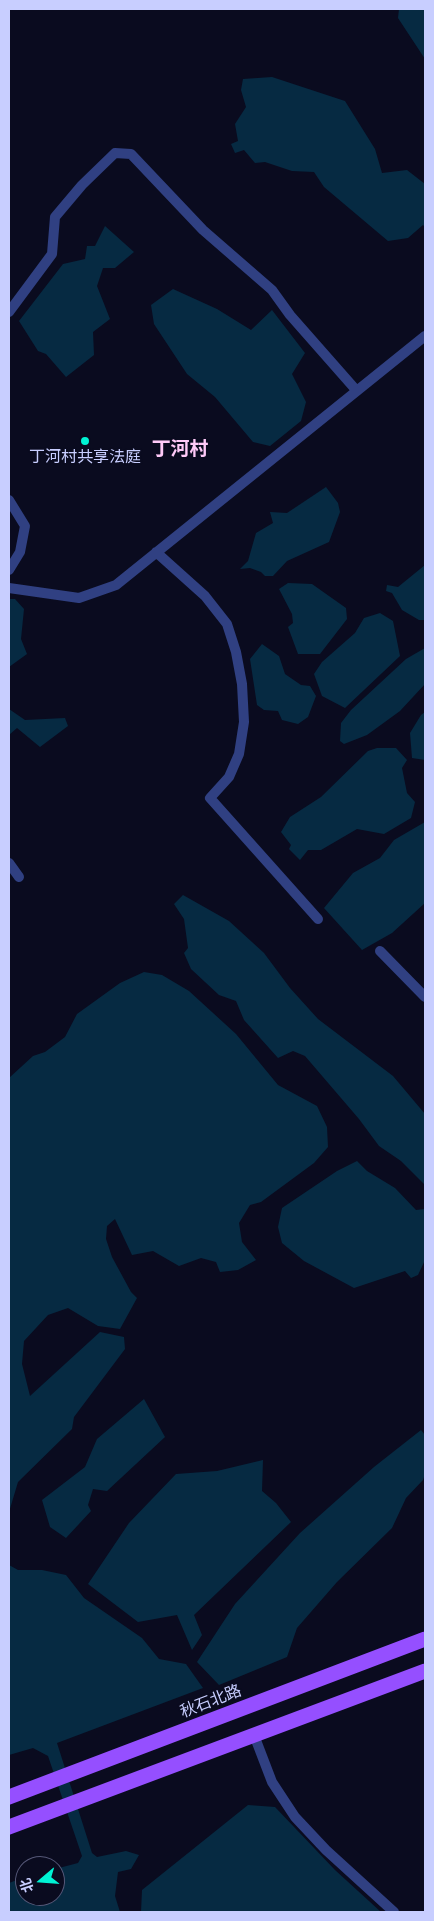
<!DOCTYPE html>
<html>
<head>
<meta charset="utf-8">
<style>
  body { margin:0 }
  #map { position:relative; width:434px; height:1921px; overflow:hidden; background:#0a0b1f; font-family:"Space Grotesk","Noto Sans SC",sans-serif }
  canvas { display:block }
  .frame { position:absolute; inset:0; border:10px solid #c8ceff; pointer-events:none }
  .north { position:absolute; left:15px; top:1856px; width:50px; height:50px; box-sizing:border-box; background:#0a0b1f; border:1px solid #565979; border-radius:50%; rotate:252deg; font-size:14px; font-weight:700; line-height:20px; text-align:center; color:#c8ceff }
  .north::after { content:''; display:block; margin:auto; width:18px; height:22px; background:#00f3d4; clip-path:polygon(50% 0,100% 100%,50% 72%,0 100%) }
</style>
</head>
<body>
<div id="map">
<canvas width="434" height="1921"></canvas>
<div class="frame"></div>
<div class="north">北</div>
</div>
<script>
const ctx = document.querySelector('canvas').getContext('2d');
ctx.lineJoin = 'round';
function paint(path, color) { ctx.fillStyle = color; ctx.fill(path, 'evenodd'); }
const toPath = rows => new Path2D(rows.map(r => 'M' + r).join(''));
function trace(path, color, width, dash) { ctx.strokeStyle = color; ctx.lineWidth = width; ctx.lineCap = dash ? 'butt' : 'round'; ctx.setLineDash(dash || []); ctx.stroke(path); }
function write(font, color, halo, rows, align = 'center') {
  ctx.font = font + ' "Space Grotesk","Noto Sans SC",sans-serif'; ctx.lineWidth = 4; ctx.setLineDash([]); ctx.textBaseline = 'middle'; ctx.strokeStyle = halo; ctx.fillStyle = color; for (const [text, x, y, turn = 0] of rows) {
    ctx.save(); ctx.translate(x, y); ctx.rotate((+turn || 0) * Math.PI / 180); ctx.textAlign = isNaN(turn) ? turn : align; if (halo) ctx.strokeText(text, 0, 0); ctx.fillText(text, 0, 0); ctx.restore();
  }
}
paint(toPath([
  [399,9,425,9,425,59,398,18],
  [272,77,345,101,375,149,382,173,407,170,425,184,425,227,423,225,408,238,388,241,324,187,314,172,292,171,265,162,255,163,244,150,235,153,231,144,238,141,235,124,246,107,241,90,243,79],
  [105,226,134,252,115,268,103,268,97,286,110,319,93,332,94,355,66,377,46,354,38,351,19,321,63,264,85,259,87,246,95,246],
  [173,289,217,309,251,330,272,310,305,353,292,374,306,402,301,421,270,446,253,442,215,397,187,374,154,324,151,305],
  [326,487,338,503,340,512,329,542,287,561,273,576,265,576,261,572,250,568,240,569,248,561,256,533,273,523,270,512,287,513],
  [425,565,425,620,419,620,402,610,392,593,386,591,387,585,398,587],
  [288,583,312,584,346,608,347,619,320,654,298,654,288,627,293,623,292,614,279,589],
  [9,599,15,599,24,609,21,639,27,654,9,667],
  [380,613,393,621,400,656,345,708,322,696,314,674,322,662,355,633,364,618],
  [262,644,279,656,285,674,301,685,310,686,316,696,308,717,298,724,282,720,278,711,264,710,257,705,250,659],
  [425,648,425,684,400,711,367,735,344,744,340,741,341,723,351,710,406,659],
  [9,709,25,720,65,718,68,726,40,747,17,728,9,735],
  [425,712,425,760,412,758,410,733,421,715],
  [377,748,396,748,407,760,402,768,407,793,415,802,411,818,384,834,357,829,321,850,308,850,300,860,289,849,291,845,281,832,290,817,321,797,368,751],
  [425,822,425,903,392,933,362,950,324,908,353,873,380,858,394,840],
  [183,895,229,921,264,953,290,988,318,1019,393,1076,425,1114,425,1185,401,1161,379,1146,359,1119,305,1056,293,1051,278,1058,244,1020,236,1001,219,995,191,969,184,953,188,948,184,919,174,904],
  [144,972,162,975,189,991,236,1034,278,1085,317,1106,327,1127,328,1147,314,1163,261,1202,250,1205,239,1223,242,1242,256,1260,238,1270,220,1272,216,1262,201,1258,179,1266,153,1251,132,1255,115,1219,107,1226,106,1239,112,1257,131,1292,137,1298,120,1329,98,1326,68,1308,48,1315,24,1341,22,1364,30,1396,100,1332,124,1337,125,1349,74,1417,72,1429,18,1482,9,1512,9,1078,33,1056,45,1052,65,1037,77,1014,120,983],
  [357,1161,367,1171,395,1188,416,1210,425,1209,425,1260,418,1275,411,1278,405,1271,354,1288,304,1261,282,1243,278,1227,282,1208,337,1171],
  [144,1399,165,1437,107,1491,93,1489,88,1505,91,1511,66,1538,50,1527,42,1500,85,1467,97,1439],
  [421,1430,425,1435,425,1474,423,1480,406,1498,392,1528,337,1582,297,1628,287,1657,219,1685,197,1662,235,1604,300,1533,374,1467],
  [263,1460,262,1491,276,1503,291,1522,194,1615,202,1635,192,1650,177,1615,138,1622,88,1584,129,1523,176,1474,217,1471],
  [9,1565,18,1570,42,1570,66,1575,84,1598,142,1638,159,1659,186,1664,203,1688,57,1743,92,1853,97,1857,126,1851,139,1855,131,1869,118,1872,115,1896,120,1912,9,1912,9,1883,25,1877,25,1896,55,1896,55,1869,78,1863,82,1856,48,1756,33,1748,9,1755],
  [248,1805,275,1807,335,1870,381,1912,141,1912,142,1890]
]), '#062a42');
trace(toPath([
  [9,312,52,254,55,217,82,185,115,153,131,154,203,230,272,290,290,315,356,390],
  [9,500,25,526,20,552,9,570],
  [156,552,205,596,227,624,236,652,242,684,244,722,239,754,229,777,210,798,318,919],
  [9,588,79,598,116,585,425,336],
  [9,863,19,877],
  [380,951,425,997],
  [254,1735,272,1782,295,1817,326,1850,394,1912]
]), '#304082', 10);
trace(toPath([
  [9,1797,425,1639],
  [9,1827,425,1671]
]), '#954fff', 15);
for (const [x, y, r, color] of [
  [85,441,5,"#00f3d4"]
]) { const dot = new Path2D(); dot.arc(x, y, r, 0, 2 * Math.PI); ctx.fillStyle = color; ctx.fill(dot); trace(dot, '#0a0b1f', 2); }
write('16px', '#c8ceff', '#0a0b1f', [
  ["丁河村共享法庭",85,458]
]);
write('16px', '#c8ceff', '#0a0b1f', [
  ["秋石北路",211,1702,-21]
]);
write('bold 19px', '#ffcaf8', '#0a0b1f', [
  ["丁河村",180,450]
]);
</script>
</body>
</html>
